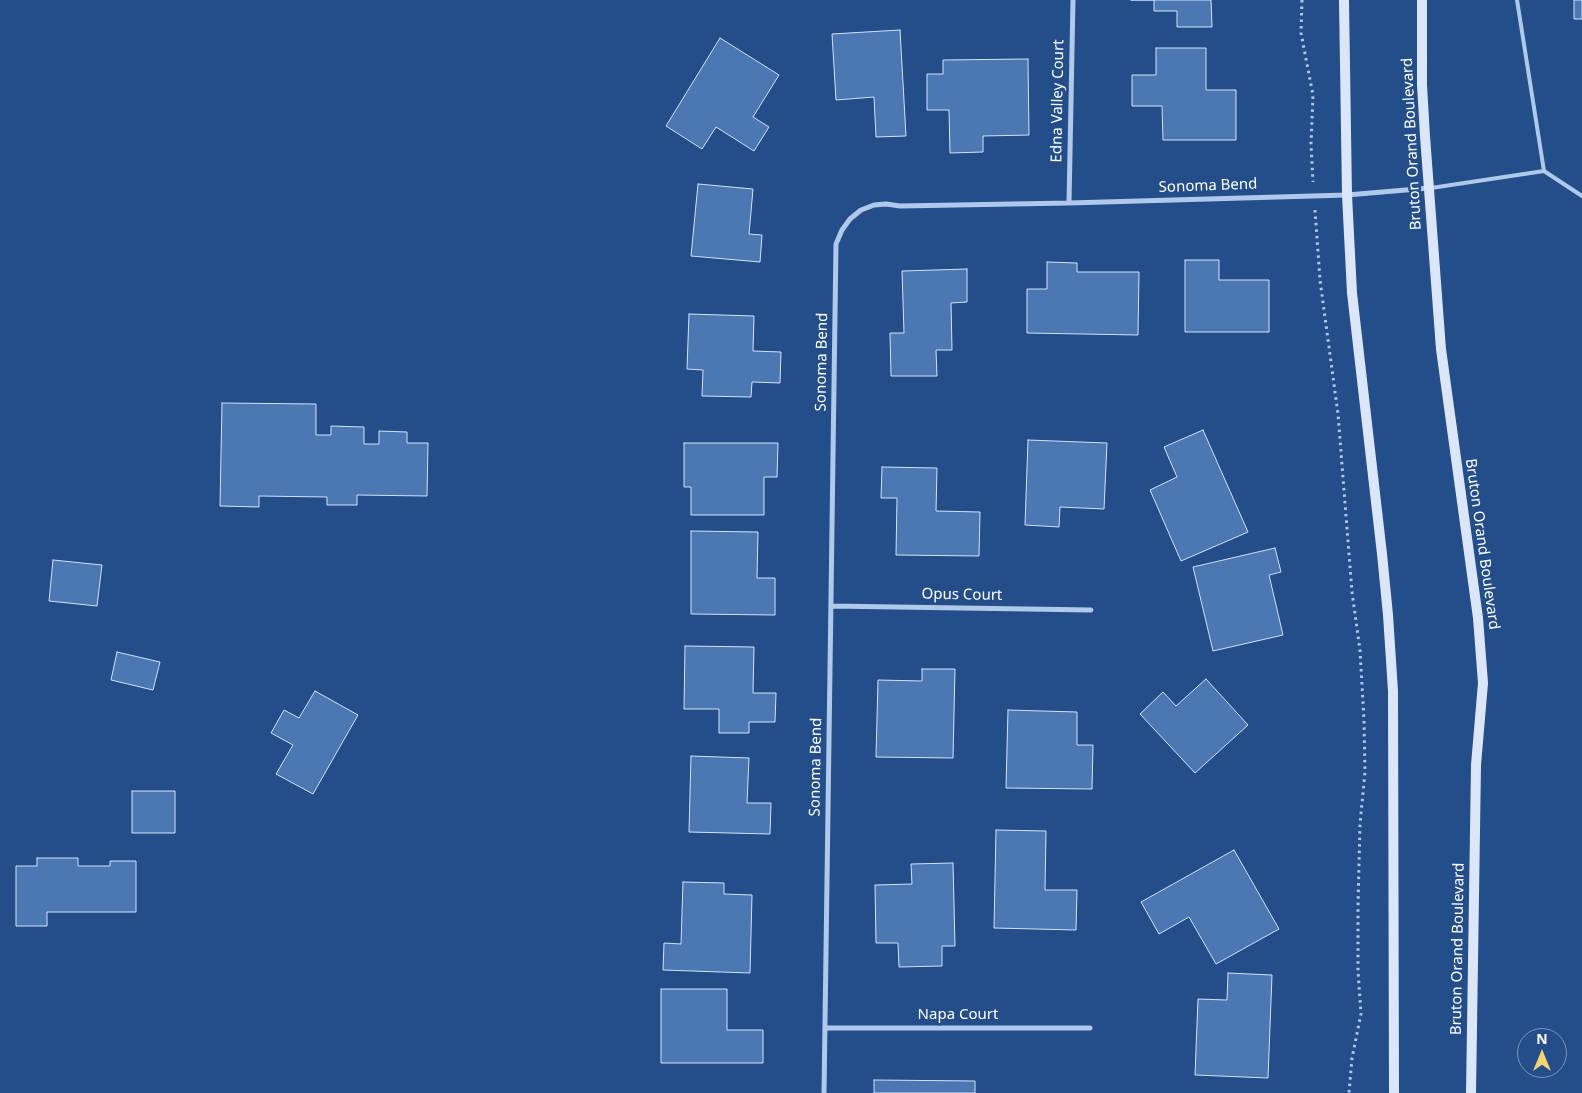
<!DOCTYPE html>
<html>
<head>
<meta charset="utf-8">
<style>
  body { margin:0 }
  #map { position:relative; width:1582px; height:1093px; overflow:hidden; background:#234e8a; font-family:"Noto Sans",sans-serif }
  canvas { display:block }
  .north { position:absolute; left:1517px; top:1028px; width:50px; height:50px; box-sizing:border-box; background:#234e8a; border:1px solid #7b95b9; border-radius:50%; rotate:0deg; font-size:14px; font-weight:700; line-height:20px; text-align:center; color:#fff }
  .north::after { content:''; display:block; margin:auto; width:18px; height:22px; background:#f5d272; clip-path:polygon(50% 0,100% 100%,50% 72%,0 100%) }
</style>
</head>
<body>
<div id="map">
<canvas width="1582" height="1093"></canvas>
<div class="north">N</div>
</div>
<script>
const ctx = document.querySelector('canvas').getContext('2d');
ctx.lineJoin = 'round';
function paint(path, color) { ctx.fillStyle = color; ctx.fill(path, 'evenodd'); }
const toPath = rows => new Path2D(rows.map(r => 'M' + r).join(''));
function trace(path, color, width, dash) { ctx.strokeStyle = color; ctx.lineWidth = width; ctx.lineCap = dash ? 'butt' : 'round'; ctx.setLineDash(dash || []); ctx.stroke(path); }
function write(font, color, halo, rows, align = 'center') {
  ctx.font = font + ' "Noto Sans",sans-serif'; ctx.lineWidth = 5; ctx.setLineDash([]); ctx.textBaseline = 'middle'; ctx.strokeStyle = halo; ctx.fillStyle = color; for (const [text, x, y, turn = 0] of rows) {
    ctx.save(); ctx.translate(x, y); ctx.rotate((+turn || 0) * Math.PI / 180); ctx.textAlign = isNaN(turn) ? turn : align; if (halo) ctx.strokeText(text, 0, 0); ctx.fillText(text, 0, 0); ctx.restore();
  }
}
const building = toPath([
  [1131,0,1211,0,1212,27,1177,27,1177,11,1154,11,1154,0,1131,0],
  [1574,0,1582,0,1582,19,1574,19,1574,0],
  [900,30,906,136,876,137,874,97,836,100,832,34,900,30],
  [720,38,779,75,753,117,769,127,754,151,716,127,702,149,666,126,720,38],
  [1156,48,1206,48,1206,90,1236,90,1236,140,1163,140,1162,106,1132,106,1132,75,1156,75,1156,48],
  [1028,59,1029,135,983,136,983,152,950,153,949,110,927,110,927,74,943,74,943,60,1028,59],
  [698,184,753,189,749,234,762,235,760,262,691,256,698,184],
  [1185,260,1219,260,1219,280,1269,280,1269,332,1185,332,1185,260],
  [1047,262,1077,263,1077,272,1139,272,1138,335,1027,333,1027,289,1047,289,1047,262],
  [967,269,967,302,951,303,952,350,936,350,937,376,891,376,890,333,904,333,902,271,967,269],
  [689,314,754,316,753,351,781,352,780,383,752,382,751,397,702,396,703,370,687,369,689,314],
  [222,403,316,404,316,435,331,435,331,426,364,427,364,444,379,444,379,431,407,432,407,443,428,443,427,496,357,495,357,505,327,505,327,497,259,496,259,507,220,506,222,403],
  [1203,430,1248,532,1181,561,1150,490,1177,477,1164,447,1203,430],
  [1028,440,1107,443,1104,509,1060,507,1059,527,1025,525,1028,440],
  [684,443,778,443,777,477,764,477,764,515,691,515,691,487,684,487,684,443],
  [882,467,937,468,936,511,980,512,979,556,896,555,897,498,881,498,882,467],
  [691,531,758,532,757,578,775,578,775,615,691,614,691,531],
  [1275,548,1281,572,1269,575,1283,635,1213,651,1193,567,1275,548],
  [53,560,102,565,97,606,49,601,53,560],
  [685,646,754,647,753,693,776,693,775,722,749,722,749,733,719,733,719,709,684,709,685,646],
  [117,652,160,662,153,690,111,680,117,652],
  [922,669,955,669,953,758,876,757,878,680,922,681,922,669],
  [1206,679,1248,725,1195,773,1140,714,1163,692,1176,706,1206,679],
  [315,691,358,715,313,794,276,774,293,745,271,733,284,710,299,718,315,691],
  [1008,710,1077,712,1077,745,1093,745,1092,789,1006,788,1008,710],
  [691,756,749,758,747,803,771,803,770,834,689,832,691,756],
  [132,791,175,791,175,833,132,833,132,791],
  [996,830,1046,831,1045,890,1077,890,1076,930,994,928,996,830],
  [1234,850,1279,929,1216,964,1189,917,1159,934,1141,902,1234,850],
  [37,858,78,858,78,866,110,866,110,861,136,861,136,912,47,912,47,926,16,926,16,866,37,866,37,858],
  [953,863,955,946,942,946,942,966,899,967,898,943,876,943,875,885,912,884,911,864,953,863],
  [683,882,724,883,724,894,752,895,750,973,663,970,664,943,681,944,683,882],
  [1228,973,1272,975,1268,1078,1195,1075,1198,999,1227,1000,1228,973],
  [661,989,727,989,727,1030,763,1030,763,1063,661,1063,661,989],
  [874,1080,975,1081,975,1093,874,1093,874,1080]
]);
paint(building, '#4b77b2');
trace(building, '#d4e3f8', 1);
trace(toPath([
  [1302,0,1301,33,1313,95,1311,144,1313,182],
  [1315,210,1320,280,1338,414,1352,592,1360,650,1364,720,1365,772,1360,824,1358,906,1358,971,1361,1014,1352,1058,1349,1093]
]), '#b0c9ea', 3, [2.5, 4]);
trace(toPath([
  [1517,0,1544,171],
  [1431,188,1544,171,1582,196]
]), '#b0c9ea', 4);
trace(toPath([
  [1069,203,1073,0],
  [831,606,1091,610],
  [825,1028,1090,1028],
  [824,1093,836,244,842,230,850,219,861,210,874,205,886,204,900,206,1069,203,1347,195,1429,188]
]), '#b0c9ea', 5);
trace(toPath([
  [1344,0,1347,195,1352,293,1382,554,1388,615,1393,691,1394,1093],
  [1422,0,1422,85,1425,136,1441,349,1478,618,1483,683,1476,765,1471,1093]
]), '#dbe7f8', 10);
write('15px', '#fff', '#234e8a', [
  ["Edna Valley Court",1058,101,-89],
  ["Bruton Orand Boulevard",1412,144,-93],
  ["Sonoma Bend",1208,186,-2],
  ["Sonoma Bend",822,362,-89],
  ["Bruton Orand Boulevard",1482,544,82],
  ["Opus Court",962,595,1],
  ["Sonoma Bend",816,767,-89],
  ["Bruton Orand Boulevard",1458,949,-89],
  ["Napa Court",958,1015]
]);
</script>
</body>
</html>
